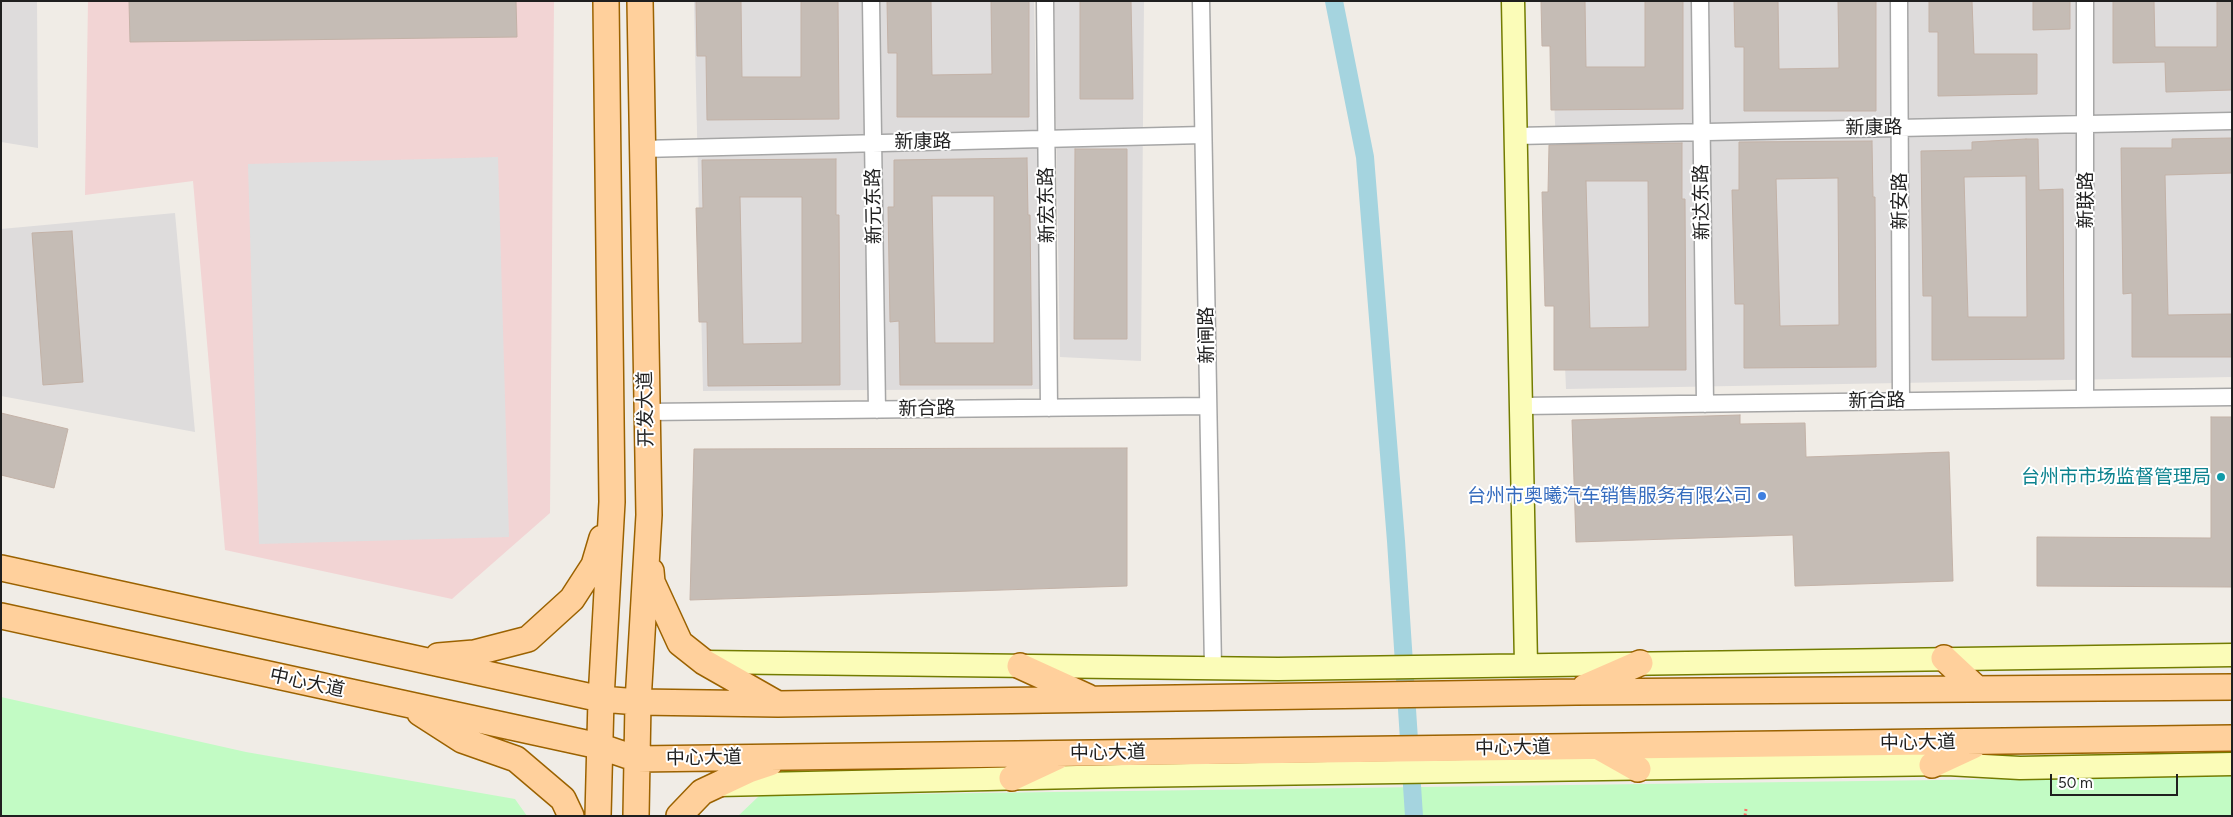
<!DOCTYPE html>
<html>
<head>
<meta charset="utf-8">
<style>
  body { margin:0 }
  #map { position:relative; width:2233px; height:817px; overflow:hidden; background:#f0ece6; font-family:Figtree,sans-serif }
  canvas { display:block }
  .frame { position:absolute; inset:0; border:2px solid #1f1f1f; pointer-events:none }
  .scale { position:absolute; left:2050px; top:774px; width:128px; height:22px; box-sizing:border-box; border:2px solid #1f1f1f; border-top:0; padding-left:6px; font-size:15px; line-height:18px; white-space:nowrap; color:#1f1f1f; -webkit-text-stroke:4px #fff; paint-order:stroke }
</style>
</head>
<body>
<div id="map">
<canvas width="2233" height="817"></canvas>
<div class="frame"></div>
<div class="scale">50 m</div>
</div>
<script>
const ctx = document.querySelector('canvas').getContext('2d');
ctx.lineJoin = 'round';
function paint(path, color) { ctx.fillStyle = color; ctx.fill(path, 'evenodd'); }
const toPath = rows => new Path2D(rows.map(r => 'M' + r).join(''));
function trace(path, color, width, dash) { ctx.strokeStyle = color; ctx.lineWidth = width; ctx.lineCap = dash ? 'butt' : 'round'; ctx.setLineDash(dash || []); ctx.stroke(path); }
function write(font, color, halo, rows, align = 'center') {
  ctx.font = font + ' Figtree,"Noto Sans SC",sans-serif'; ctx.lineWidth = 4; ctx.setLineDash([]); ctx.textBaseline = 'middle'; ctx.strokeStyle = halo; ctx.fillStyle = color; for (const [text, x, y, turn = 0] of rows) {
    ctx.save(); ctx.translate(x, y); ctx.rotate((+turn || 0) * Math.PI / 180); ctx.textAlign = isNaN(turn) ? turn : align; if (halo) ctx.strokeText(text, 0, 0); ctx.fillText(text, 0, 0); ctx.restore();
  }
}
paint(toPath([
  [1,1,37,1,38,148,1,142],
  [694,1,1034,1,1043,389,703,391],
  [1054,1,1144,1,1141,361,1060,357],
  [1550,1,2232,1,2232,377,1566,389],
  [175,213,195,432,1,396,1,229]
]), '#dedcdc');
paint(toPath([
  [88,1,554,1,550,513,452,599,225,550,193,181,85,195]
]), '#f2d4d4');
paint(toPath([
  [1,697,246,752,515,799,527,816,1,816],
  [2232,776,2232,816,738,816,759,796]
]), '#c2fbc4');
paint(toPath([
  [498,157,509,537,259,544,248,164]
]), '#dfdfdf');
trace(toPath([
  [1334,1,1365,157,1396,541,1414,816]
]), '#a5d4df', 18);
const building = toPath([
  [129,1,516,1,517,37,130,42,129,1],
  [696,1,741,1,742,77,801,77,801,1,838,1,839,119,707,120,706,56,697,56,696,1],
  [887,1,931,1,932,75,992,74,991,1,1029,1,1029,117,897,117,897,53,888,53,887,1],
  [1080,1,1131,1,1133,99,1080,99,1080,1],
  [1541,1,1585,1,1586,67,1645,67,1645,1,1683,1,1683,109,1551,110,1550,46,1542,46,1541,1],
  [1734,1,1778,1,1779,69,1839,68,1838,1,1876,1,1876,111,1744,111,1744,47,1735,47,1734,1],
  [1929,1,1972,1,1974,54,2037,54,2037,94,1938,96,1938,32,1929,32,1929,1],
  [2033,1,2070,1,2070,29,2033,30,2033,1],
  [2113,1,2154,1,2155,47,2217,47,2217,1,2232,1,2232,90,2166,92,2165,62,2113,63,2113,1],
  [2232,138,2232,173,2165,175,2168,315,2232,314,2232,357,2132,357,2132,293,2123,294,2121,148,2172,148,2172,139,2232,138],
  [2026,139,2038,139,2039,190,2063,189,2064,359,1932,360,1932,296,1923,296,1921,151,1972,150,1972,142,2026,139],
  [2026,176,2027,317,1968,317,1964,177,2026,176],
  [1872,141,1873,197,1875,197,1876,367,1744,368,1744,304,1735,304,1732,190,1739,190,1739,142,1872,141],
  [1838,178,1839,325,1780,326,1776,179,1838,178],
  [1682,143,1682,199,1685,199,1686,370,1554,370,1554,306,1545,306,1542,192,1548,192,1549,145,1682,143],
  [1586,181,1648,181,1649,327,1590,328,1586,181],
  [1075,149,1127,149,1127,339,1074,339,1075,149],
  [1027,158,1028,215,1030,215,1032,385,900,385,899,321,890,322,888,207,894,207,894,160,1027,158],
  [932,196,994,196,994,343,935,343,932,196],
  [836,159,836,215,839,215,840,385,708,386,707,322,699,322,696,208,703,208,702,160,836,159],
  [740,197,802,197,802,343,743,344,740,197],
  [72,231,83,382,43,385,32,233,72,231],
  [1,413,68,429,54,488,1,475,1,413],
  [1740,415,1740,424,1805,423,1806,457,1949,452,1953,581,1795,586,1793,535,1576,542,1572,420,1740,415],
  [2211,417,2232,417,2232,587,2037,586,2037,537,2211,538,2211,417],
  [1127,448,1127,586,690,600,694,449,1127,448]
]);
paint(building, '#c5bcb5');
trace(building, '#c3b2a7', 1);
const street = toPath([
  [871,1,877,410],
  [1045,1,1049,408],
  [1201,1,1213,668],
  [1700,1,1705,404],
  [1899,1,1901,401],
  [2085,1,2085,399],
  [1516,136,2232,121],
  [642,149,1203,135],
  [1521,406,2232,397],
  [646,412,1208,406]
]);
const secondary = toPath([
  [1513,1,1526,665],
  [704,662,1278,669,2232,655],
  [718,785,1122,776,1947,764,2020,768,2232,764]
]);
const primary = toPath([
  [1,568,601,699,638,702,778,704,1576,692,2232,687],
  [651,571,652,582,680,643,704,662,776,703],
  [1,616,599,746,637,759,2232,738],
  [438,656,474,653,528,639,572,599,594,565,602,538],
  [1944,658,1975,687],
  [1020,666,1088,697],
  [1585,687,1640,663],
  [420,713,462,740,516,759,563,799,571,816],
  [1599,747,1638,769],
  [1932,765,1973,746],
  [1012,778,1057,757],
  [598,816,601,699,612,502,606,1],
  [636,816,638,702,649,515,640,1],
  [679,816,702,792,749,770,770,763]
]);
trace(street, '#a6a6a6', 19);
trace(secondary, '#737c01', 25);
trace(primary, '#9b6200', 28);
trace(toPath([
  [1745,816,1746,809]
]), '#fe7269', 3, [2.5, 2.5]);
trace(street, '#fff', 16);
trace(secondary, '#fbfcb8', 22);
trace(primary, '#ffd09c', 25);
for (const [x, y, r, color] of [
  [2221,477,5,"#0f9aa8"],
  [1762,496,5,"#3f7fe0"]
]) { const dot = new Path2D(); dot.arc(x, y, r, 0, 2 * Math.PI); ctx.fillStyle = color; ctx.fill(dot); trace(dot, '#fff', 2); }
write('19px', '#1f1f1f', '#fff', [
  ["新康路",1874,128,-1],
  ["新康路",923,142,-1],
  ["新联路",2086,200,-90],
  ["新安路",1900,201,-90],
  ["新达东路",1702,202,-91],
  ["新宏东路",1047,205,-91],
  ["新元东路",874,206,-91],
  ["新闸路",1207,335,-91],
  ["新合路",1877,401,-1],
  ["开发大道",646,409,-91],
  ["新合路",927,409,-1],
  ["中心大道",307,683,12],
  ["中心大道",1918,743,-1],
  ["中心大道",1513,748,-1],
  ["中心大道",1108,753,-1],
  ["中心大道",704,758,-1]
]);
write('19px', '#0d838f', '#fff', [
  ["台州市市场监督管理局",2211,477]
], 'right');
write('19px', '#366cbe', '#fff', [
  ["台州市奥曦汽车销售服务有限公司",1752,496]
], 'right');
</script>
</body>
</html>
